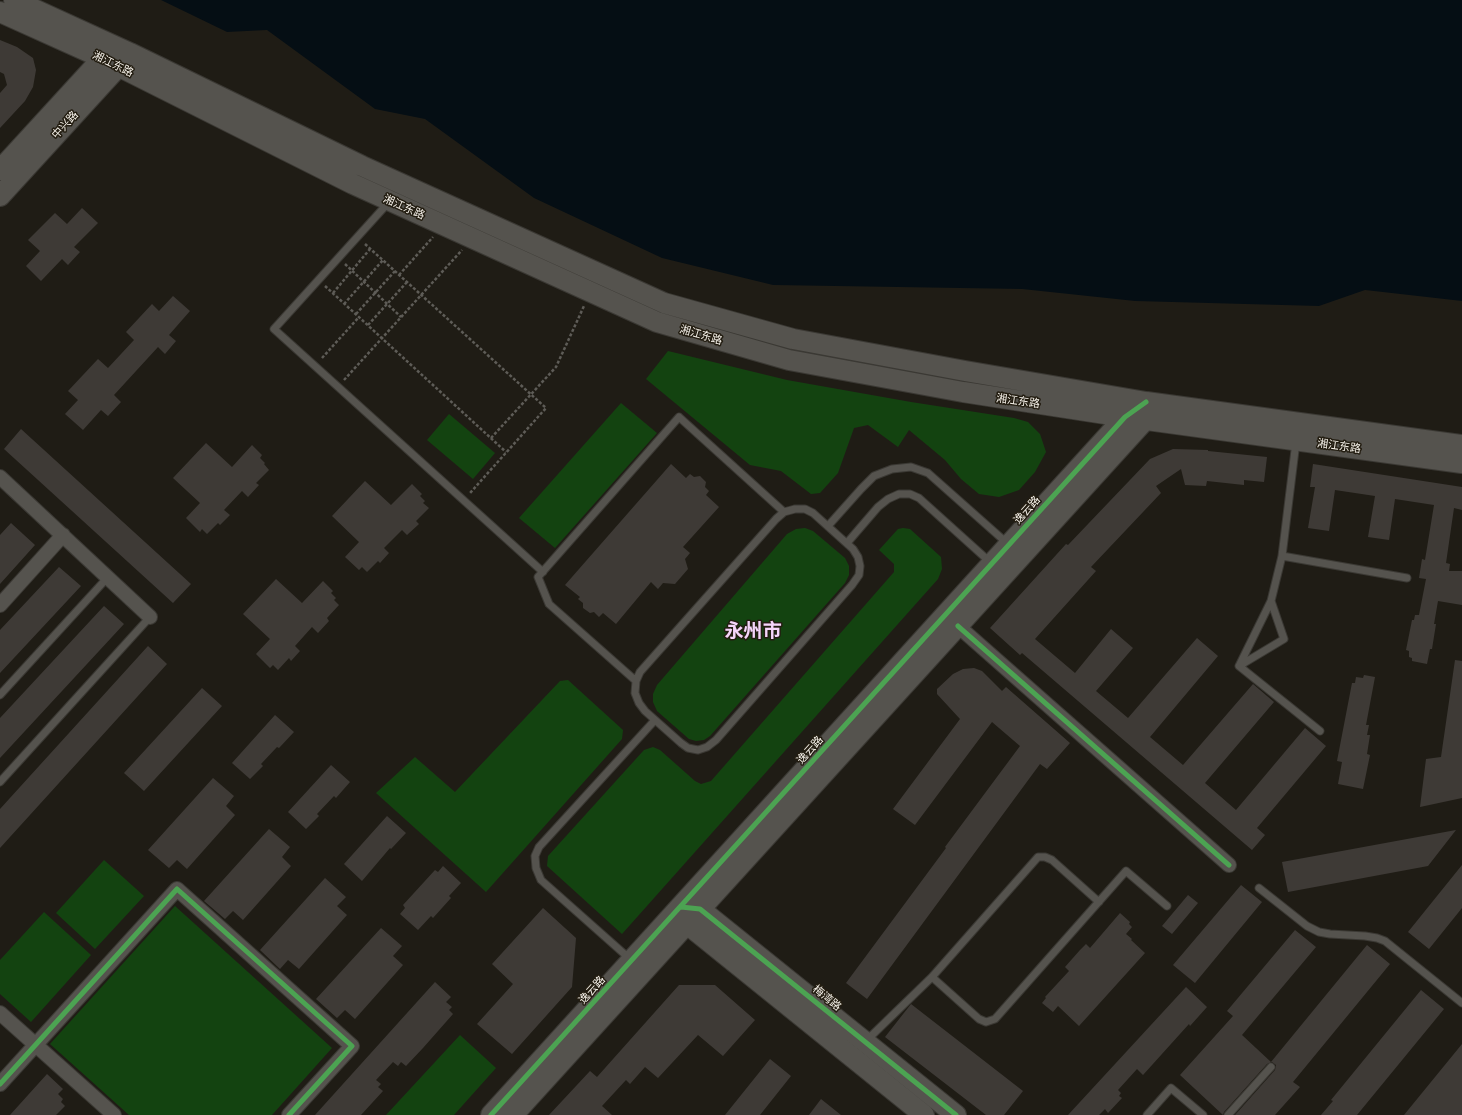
<!DOCTYPE html>
<html>
<head>
<meta charset="utf-8">
<style>
  body { margin:0 }
  canvas { display:block; background:#1f1c15 }
</style>
</head>
<body>
<canvas width="1462" height="1115"></canvas>
<script>
const ctx = document.querySelector('canvas').getContext('2d');
ctx.lineJoin = 'round';
function paint(path, color) { ctx.fillStyle = color; ctx.fill(path, 'evenodd'); }
const toPath = rows => new Path2D(rows.map(r => 'M' + r).join(''));
function trace(path, color, width, dash) { ctx.strokeStyle = color; ctx.lineWidth = width; ctx.lineCap = dash ? 'butt' : 'round'; ctx.setLineDash(dash || []); ctx.stroke(path); }
function write(font, color, halo, rows, align = 'center') {
  ctx.font = font + ' "Golos Text","Noto Sans SC",sans-serif'; ctx.lineWidth = 3; ctx.setLineDash([]); ctx.textBaseline = 'middle'; ctx.strokeStyle = halo; ctx.fillStyle = color; for (const [text, x, y, turn = 0] of rows) {
    ctx.save(); ctx.translate(x, y); ctx.rotate((+turn || 0) * Math.PI / 180); ctx.textAlign = isNaN(turn) ? turn : align; if (halo) ctx.strokeText(text, 0, 0); ctx.fillText(text, 0, 0); ctx.restore();
  }
}
paint(toPath([
  [668,351,787,380,911,402,1014,418,1028,422,1040,434,1046,452,1035,472,1019,490,999,497,979,494,961,479,945,460,909,430,898,447,868,425,854,428,838,473,820,493,811,494,781,471,750,465,646,379],
  [621,403,657,433,555,548,519,518],
  [449,414,495,453,473,479,427,440],
  [805,528,813,531,845,558,849,566,849,575,845,583,710,736,704,740,696,741,689,739,657,711,653,702,653,694,657,685,787,534,796,529],
  [903,528,910,529,941,557,942,569,938,579,622,934,547,866,548,856,644,750,653,747,660,750,695,781,701,784,711,781,894,572,894,564,879,550,898,529],
  [568,680,623,730,622,739,486,892,376,793,415,757,455,792,560,681],
  [104,860,144,896,95,949,56,913],
  [175,906,332,1048,272,1115,129,1115,50,1044],
  [44,912,91,955,31,1022,0,994,0,960],
  [460,1035,496,1068,454,1115,386,1115]
]), '#134310');
paint(toPath([
  [161,0,1462,0,1462,301,1365,290,1319,306,1135,301,1022,289,773,285,662,258,534,198,425,119,375,109,267,30,227,32]
]), '#050e14');
paint(toPath([
  [0,40,17,47,33,58,36,70,33,87,25,101,0,128,0,93,7,85,4,74,0,72],
  [82,208,98,223,74,247,80,252,68,265,62,259,41,281,26,266,40,251,28,240,55,213,67,224],
  [173,296,190,311,169,335,176,341,165,354,158,347,114,395,121,402,108,416,101,410,83,430,65,414,78,400,68,391,98,359,108,368,134,340,126,332,152,304,159,311],
  [21,429,191,584,173,603,4,449],
  [206,443,232,467,252,445,262,455,260,458,265,463,264,464,269,470,256,483,259,485,248,497,242,491,224,510,230,515,220,525,218,523,207,534,202,529,200,532,186,518,200,503,173,478],
  [1173,449,1208,450,1208,451,1267,457,1264,482,1244,480,1244,485,1207,481,1206,486,1185,485,1181,469,1156,486,1161,493,1091,567,1096,571,1035,639,1075,673,1111,629,1133,648,1096,691,1128,718,1197,638,1218,656,1150,737,1183,765,1253,684,1274,702,1205,783,1236,810,1305,728,1326,746,1257,828,1265,835,1252,850,1022,653,1020,655,990,628,1066,544,1068,545,1150,459],
  [671,464,686,478,690,474,694,477,700,476,706,482,705,487,709,491,706,495,719,507,683,547,690,553,685,559,688,569,675,584,663,583,658,589,651,582,616,624,603,613,599,617,594,612,590,613,583,608,583,603,578,599,580,597,565,585],
  [1313,464,1462,487,1462,510,1454,508,1446,563,1450,564,1449,571,1462,571,1462,605,1438,601,1434,624,1436,624,1432,649,1430,649,1427,664,1412,661,1412,658,1409,657,1409,651,1406,650,1412,620,1414,620,1415,615,1419,615,1426,579,1419,578,1422,559,1425,560,1434,505,1395,499,1389,540,1368,537,1375,496,1335,490,1329,531,1308,528,1315,487,1310,487],
  [365,481,391,505,412,484,422,494,420,496,425,501,423,503,429,508,416,521,419,524,407,535,402,530,384,548,389,553,380,563,378,561,367,572,362,567,359,570,345,557,359,542,332,516],
  [11,523,35,545,0,584,0,535],
  [59,567,81,586,0,673,0,630],
  [276,579,302,603,323,581,333,591,331,593,336,598,334,600,339,605,327,618,329,621,318,633,312,627,295,646,300,651,291,661,289,658,278,670,273,665,270,668,256,654,270,639,243,614],
  [104,606,124,624,0,758,0,718],
  [148,646,167,664,0,848,0,809],
  [1455,660,1462,661,1462,798,1420,807,1426,759,1441,757],
  [974,668,982,671,1002,691,1006,687,1070,743,1047,769,1040,764,867,999,846,983,946,848,945,847,1020,746,992,722,915,825,893,809,960,719,937,694,937,689,953,674,963,669],
  [1364,675,1375,677,1366,725,1369,725,1367,735,1370,735,1367,754,1370,755,1363,789,1338,784,1342,762,1337,761,1352,683,1355,683,1356,677,1363,678],
  [202,688,222,706,144,791,124,773],
  [275,715,294,732,279,748,277,747,261,764,263,766,250,779,232,763],
  [331,765,350,782,336,798,334,796,317,814,319,816,306,829,288,812],
  [213,778,234,796,226,806,235,815,187,869,177,860,169,868,148,850],
  [387,816,406,833,391,849,390,848,362,881,344,864],
  [269,829,290,847,282,857,291,866,243,920,233,911,225,919,204,901],
  [1456,830,1428,866,1288,892,1282,862],
  [1462,865,1462,908,1429,949,1408,932],
  [443,866,461,883,449,896,451,898,433,918,431,916,418,930,400,914,405,908,403,905,435,870,438,872],
  [325,878,346,897,337,906,347,915,299,969,288,960,280,969,260,950],
  [1241,885,1262,902,1195,983,1173,965],
  [1188,895,1198,903,1172,934,1162,926],
  [543,908,576,938,572,987,512,1054,477,1024,513,984,492,964],
  [1120,913,1130,922,1129,924,1132,927,1126,934,1132,939,1131,940,1145,953,1079,1026,1058,1006,1053,1012,1042,1003,1046,998,1045,997,1069,971,1065,967,1080,950,1086,944,1090,948],
  [381,928,402,946,393,956,403,965,355,1019,345,1010,337,1018,316,999],
  [1295,930,1316,947,1242,1035,1271,1062,1367,945,1390,964,1293,1082,1300,1087,1275,1115,1235,1115,1275,1070,1276,1065,1272,1062,1267,1064,1224,1112,1223,1115,1180,1075,1233,1016,1227,1011],
  [435,982,451,997,446,1002,452,1007,449,1010,453,1014,423,1048,406,1066,401,1062,398,1066,393,1062,376,1080,381,1084,378,1087,383,1091,361,1115,315,1115],
  [679,985,715,985,755,1020,723,1056,698,1035,658,1078,645,1067,630,1084,626,1080,602,1106,612,1115,549,1115,590,1071,597,1077],
  [1186,987,1207,1007,1190,1026,1189,1024,1143,1075,1137,1069,1118,1090,1121,1093,1119,1096,1122,1098,1108,1113,1105,1109,1099,1115,1068,1115],
  [1421,990,1444,1009,1357,1115,1321,1115,1333,1101,1331,1100],
  [911,1004,1023,1091,1004,1115,986,1115,885,1037],
  [1462,1044,1462,1115,1404,1115],
  [770,1059,791,1076,760,1115,725,1115],
  [47,1074,63,1089,58,1094,63,1099,61,1102,65,1106,56,1115,10,1115],
  [821,1099,841,1115,809,1115]
]), '#3e3a36');
const lane = toPath([
  [389,202,274,329,543,572],
  [1296,442,1282,556,1407,578],
  [795,509,805,509,813,513,853,549,858,557,860,566,859,575,852,585,716,740,707,747,698,750,688,748,681,743,645,711,639,703,635,693,636,681,640,672,776,519,784,512,795,509],
  [828,526,861,489,874,476,892,469,911,467,928,473,1008,544],
  [847,543,878,507,888,499,899,494,910,494,919,498,990,562],
  [1282,556,1271,601,1284,639,1239,666,1320,731],
  [1239,666,1271,601],
  [636,681,549,604,538,577,679,417,784,512],
  [0,695,108,577],
  [0,782,150,617],
  [1259,888,1307,926,1319,932,1330,934,1365,936,1377,938,1385,941,1462,1003],
  [630,959,541,880,536,868,535,856,539,847,655,720],
  [932,977,979,1019,986,1022,995,1019,1126,871,1167,906],
  [867,1040,932,977,1038,857,1045,857,1052,860,1099,902],
  [1147,1115,1171,1088,1203,1115],
  [1228,1115,1271,1067]
]);
const street = toPath([
  [0,477,150,617],
  [0,605,63,535],
  [958,626,1229,865],
  [0,1013,114,1115],
  [0,1084,177,889,352,1046,289,1115]
]);
const secondary = toPath([
  [14,0,130,53,362,166,664,303,793,339,965,371,1146,402,1462,445],
  [0,12,102,58,353,184,657,322,789,360,963,392,1125,417,1462,463],
  [0,170,110,50],
  [0,196,127,57],
  [687,907,700,909,956,1115],
  [682,911,687,924,924,1115],
  [491,1115,1125,417,1133,411],
  [513,1115,1145,420,1145,410]
]);
trace(lane, '#3b3934', 9);
trace(street, '#3b3934', 16);
trace(secondary, '#3b3934', 22);
trace(toPath([
  [365,244,546,408,470,493],
  [345,264,401,317],
  [399,275,433,237],
  [325,286,506,452],
  [333,293,370,249],
  [344,304,383,260],
  [356,314,395,271],
  [368,325,407,282],
  [322,358,359,317],
  [344,380,462,250],
  [491,438,556,367,584,306]
]), '#5e5c57', 2.5, [3, 2]);
trace(lane, '#55534e', 7);
trace(street, '#55534e', 14);
trace(secondary, '#55534e', 20);
trace(toPath([
  [958,626,1229,865],
  [681,907,700,909,956,1115],
  [0,1084,177,889,352,1046,289,1115],
  [491,1115,1125,417,1146,402]
]), '#4ca352', 5);
write('11px', '#f7f3eb', '#231d11', [
  ["湘江东路",113,64,26],
  ["中兴路",65,125,-48],
  ["湘江东路",404,207,24],
  ["湘江东路",701,335,16],
  ["湘江东路",1018,401,8],
  ["湘江东路",1339,446,8],
  ["逸云路",1027,510,-48],
  ["逸云路",810,750,-48],
  ["逸云路",592,990,-48],
  ["梅湾路",827,998,39]
]);
write('bold 19px', '#f5d5fa', '#231d11', [
  ["永州市",753,631]
]);
</script>
</body>
</html>
